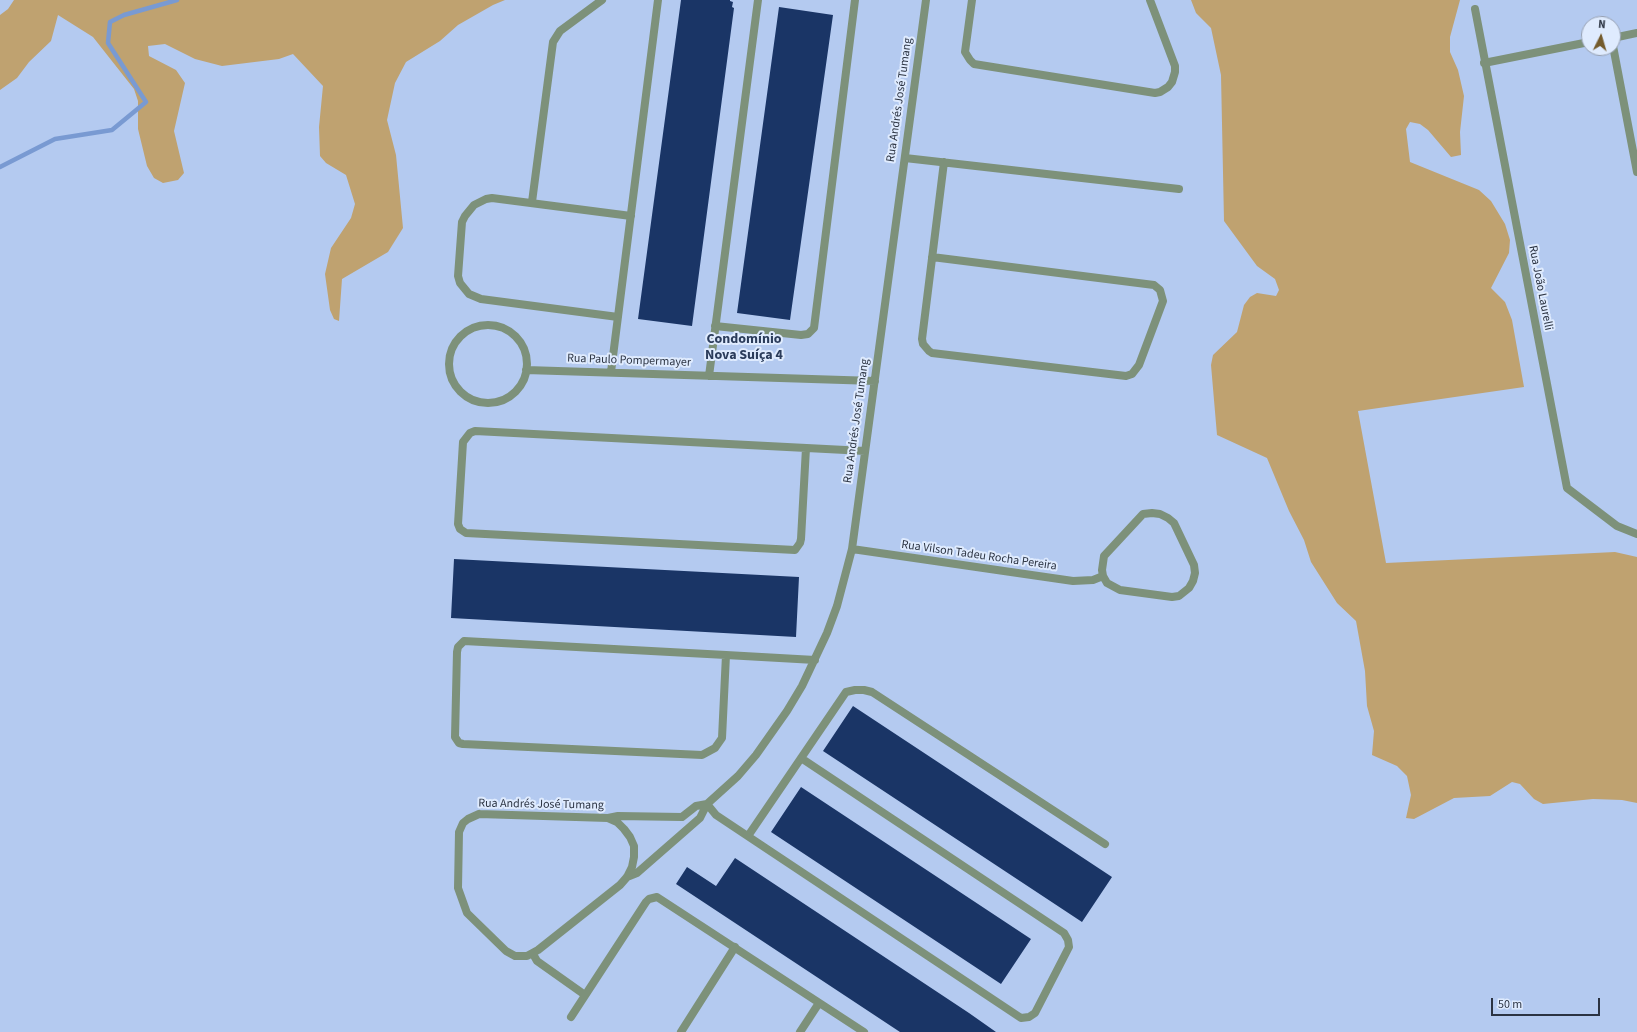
<!DOCTYPE html>
<html>
<head>
<meta charset="utf-8">
<style>
  body { margin:0 }
  #map { position:relative; width:1637px; height:1032px; overflow:hidden; background:#b4caf0; font-family:"Source Sans 3",sans-serif }
  canvas { display:block }
  .north { position:absolute; left:1581px; top:16px; width:40px; height:40px; box-sizing:border-box; background:#dfebfe; border:1px solid #97a1b3; border-radius:50%; rotate:5deg; font-size:11px; font-weight:700; line-height:16px; text-align:center; color:#2b3342 }
  .north::after { content:''; display:block; margin:auto; width:14px; height:18px; background:#745b2c; clip-path:polygon(50% 0,100% 100%,50% 72%,0 100%) }
  .scale { position:absolute; left:1491px; top:998px; width:109px; height:18px; box-sizing:border-box; border:2px solid #2b3342; border-top:0; padding-left:5px; font-size:12px; line-height:14px; white-space:nowrap; color:#2b3342; -webkit-text-stroke:3px #dfebfe; paint-order:stroke }
</style>
</head>
<body>
<div id="map">
<canvas width="1637" height="1032"></canvas>
<div class="north">N</div>
<div class="scale">50 m</div>
</div>
<script>
const ctx = document.querySelector('canvas').getContext('2d');
ctx.lineJoin = 'round';
function paint(path, color) { ctx.fillStyle = color; ctx.fill(path, 'evenodd'); }
const toPath = rows => new Path2D(rows.map(r => 'M' + r).join(''));
function trace(path, color, width, dash) { ctx.strokeStyle = color; ctx.lineWidth = width; ctx.lineCap = dash ? 'butt' : 'round'; ctx.setLineDash(dash || []); ctx.stroke(path); }
function write(font, color, halo, rows, align = 'center') {
  ctx.font = font + ' "Source Sans 3",sans-serif'; ctx.lineWidth = 4; ctx.setLineDash([]); ctx.textBaseline = 'middle'; ctx.strokeStyle = halo; ctx.fillStyle = color; for (const [text, x, y, turn = 0] of rows) {
    ctx.save(); ctx.translate(x, y); ctx.rotate((+turn || 0) * Math.PI / 180); ctx.textAlign = isNaN(turn) ? turn : align; if (halo) ctx.strokeText(text, 0, 0); ctx.fillText(text, 0, 0); ctx.restore();
  }
}
paint(toPath([
  [14,0,505,0,493,5,458,25,440,41,406,62,395,83,387,120,396,155,403,228,388,252,342,279,339,321,334,319,330,310,325,274,331,248,351,218,355,204,346,175,326,163,320,156,319,127,323,86,293,54,279,59,222,66,195,59,165,44,148,46,149,56,176,70,185,83,174,131,184,173,178,180,163,183,154,178,147,166,138,129,138,101,134,89,93,37,58,15,51,41,29,62,17,78,0,90,0,15,8,9],
  [1191,0,1460,0,1450,37,1450,52,1458,70,1464,96,1460,132,1461,155,1451,157,1428,130,1420,124,1410,122,1406,129,1410,162,1479,190,1491,201,1505,224,1510,240,1509,253,1491,288,1505,302,1512,320,1524,387,1358,411,1386,563,1615,552,1637,557,1637,803,1622,800,1593,799,1543,804,1534,799,1520,784,1512,782,1490,796,1454,798,1414,819,1406,818,1411,795,1407,776,1397,766,1372,755,1374,731,1367,706,1365,671,1356,621,1337,603,1311,562,1304,540,1289,511,1267,458,1217,435,1211,365,1213,355,1237,332,1244,305,1250,297,1257,293,1276,296,1279,290,1275,279,1257,266,1224,221,1221,75,1211,28,1196,13]
]), '#bfa270');
trace(toPath([
  [0,167,55,139,112,130,146,102,108,43,110,22,124,15,177,0]
]), '#799ad2', 4.5);
paint(toPath([
  [681,0,730,0,730,1,733,2,732,7,734,8,692,326,638,319],
  [779,7,833,15,790,320,737,313],
  [454,559,799,577,796,637,451,618],
  [853,706,1112,877,1082,922,823,751],
  [801,787,1031,939,1001,984,771,832],
  [735,858,969,1013,996,1032,900,1032,676,884,687,867,716,886]
]), '#1a3566');
trace(toPath([
  [972,0,965,52,970,60,974,64,1155,93,1160,92,1168,87,1172,82,1175,72,1175,66,1150,0],
  [1475,9,1567,488,1617,526,1637,534],
  [1613,38,1637,33],
  [1613,46,1637,172],
  [1484,63,1589,42],
  [905,158,1179,189],
  [532,202,553,42,560,31,602,0],
  [932,257,1154,285,1160,290,1163,301,1139,365,1132,374,1126,376,932,353,929,351,923,344,922,339,944,162],
  [618,317,481,299,469,294,460,283,458,276,462,222,465,216,474,205,486,199,492,198,631,216],
  '449 364a39 39 0 1 1 78 0a39 39 0 1 1-78 0Z',
  [715,326,801,335,808,334,814,328,855,0],
  [526,370,875,381],
  [611,372,658,0],
  [709,376,758,0],
  [806,448,801,539,800,543,795,550,466,533,460,529,458,524,463,442,470,433,475,431,865,451],
  [1152,513,1160,514,1168,518,1174,523,1194,565,1195,573,1193,581,1189,588,1179,596,1172,597,1120,590,1107,583,1103,576,1102,570,1104,556,1143,514,1152,513],
  [852,549,1073,581,1093,580,1103,576],
  [726,655,722,738,715,748,702,755,463,744,459,743,455,737,457,652,458,647,464,641,726,655,815,660],
  [707,804,716,815,1021,1018,1029,1017,1035,1013,1069,947,1068,940,1064,933,801,758],
  [479,814,608,818,617,822,624,829,630,837,634,846,634,857,632,867,627,877,620,885,538,950,527,956,515,956,506,951,467,913,458,888,459,832,463,823,468,819,479,814],
  [608,818,618,816,682,817,696,806,707,804],
  [748,836,846,692,855,690,864,690,872,692,1105,844],
  [627,877,637,873,700,818,707,804,738,776,756,755,787,711,802,686,827,633,837,606,852,549,926,0],
  [533,954,537,961,585,995],
  [571,1017,646,902,649,899,657,897,864,1032],
  [681,1032,735,947],
  [800,1032,819,1003]
]), '#7d917a', 8);
write('12px', '#2b3342', '#dfebfe', [
  ["Rua Andrés José Tumang",900,100,-82],
  ["Rua João Laurelli",1540,288,79],
  ["Rua Paulo Pompermayer",629,361,2],
  ["Rua Andrés José Tumang",857,421,-82],
  ["Rua Vilson Tadeu Rocha Pereira",979,556,8],
  ["Rua Andrés José Tumang",541,805,1]
]);
write('bold 14px', '#2b3c5b', '#dfebfe', [
  ["Condomínio",744,340],
  ["Nova Suíça 4",744,356]
]);
</script>
</body>
</html>
